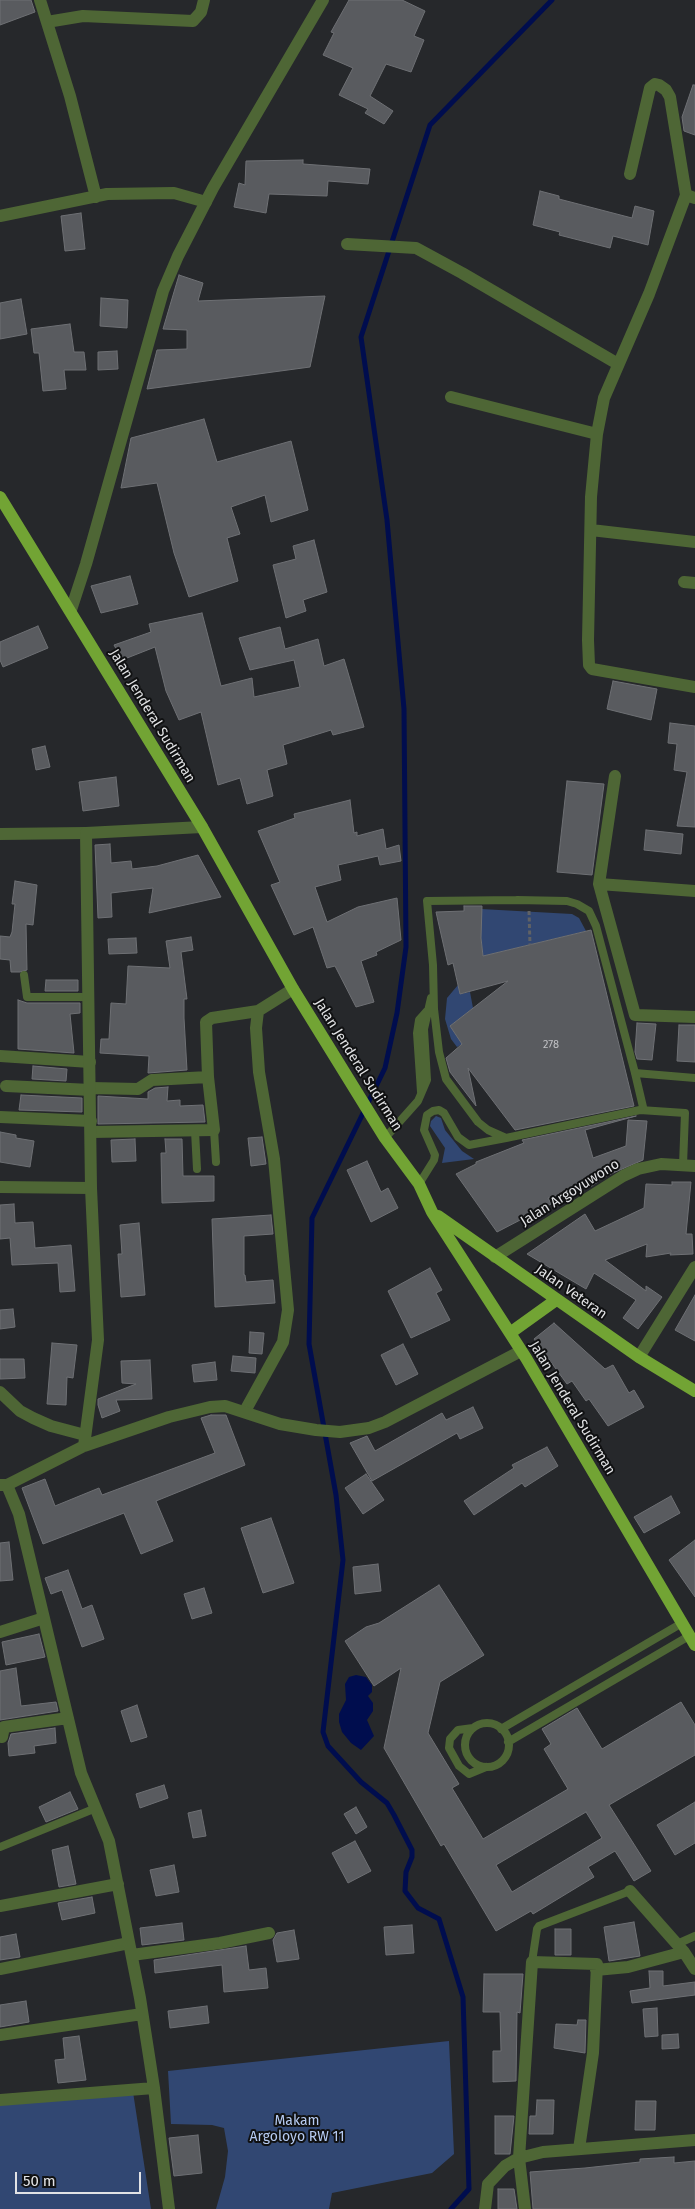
<!DOCTYPE html>
<html>
<head>
<meta charset="utf-8">
<style>
  body { margin:0 }
  #map { position:relative; width:695px; height:2209px; overflow:hidden; background:#26282b; font-family:"Fira Sans",sans-serif }
  canvas { display:block }
  .scale { position:absolute; left:15px; top:2172px; width:126px; height:22px; box-sizing:border-box; border:2px solid #e2e3e5; border-top:0; padding-left:6px; font-size:15px; line-height:18px; white-space:nowrap; color:#e2e3e5; -webkit-text-stroke:4px #101112; paint-order:stroke }
</style>
</head>
<body>
<div id="map">
<canvas width="695" height="2209"></canvas>
<div class="scale">50 m</div>
</div>
<script>
const ctx = document.querySelector('canvas').getContext('2d');
ctx.lineJoin = 'round';
function paint(path, color) { ctx.fillStyle = color; ctx.fill(path, 'evenodd'); }
const toPath = rows => new Path2D(rows.map(r => 'M' + r).join(''));
function trace(path, color, width, dash) { ctx.strokeStyle = color; ctx.lineWidth = width; ctx.lineCap = dash ? 'butt' : 'round'; ctx.setLineDash(dash || []); ctx.stroke(path); }
function write(font, color, halo, rows, align = 'center') {
  ctx.font = font + ' "Fira Sans",sans-serif'; ctx.lineWidth = 4; ctx.setLineDash([]); ctx.textBaseline = 'middle'; ctx.strokeStyle = halo; ctx.fillStyle = color; for (const [text, x, y, turn = 0] of rows) {
    ctx.save(); ctx.translate(x, y); ctx.rotate((+turn || 0) * Math.PI / 180); ctx.textAlign = isNaN(turn) ? turn : align; if (halo) ctx.strokeText(text, 0, 0); ctx.fillText(text, 0, 0); ctx.restore();
  }
}
paint(toPath([
  [481,909,572,914,579,918,586,931,483,956,481,938],
  [458,985,460,994,470,992,473,1008,450,1026,462,1044,457,1047,451,1039,445,1019,447,998],
  [436,1116,441,1118,445,1130,462,1151,474,1159,442,1163,445,1148,430,1126,431,1121],
  [449,2041,454,2154,432,2173,332,2193,329,2209,216,2209,225,2177,228,2151,224,2128,212,2125,171,2124,168,2071],
  [133,2092,151,2209,0,2209,0,2105]
]), '#314772');
paint(toPath([
  [356,1675,366,1677,372,1685,372,1692,368,1696,373,1703,373,1711,367,1720,374,1736,361,1750,351,1743,342,1732,339,1722,339,1714,346,1700,345,1684,349,1677]
]), '#000d4e');
trace(toPath([
  [451,2209,469,2189,463,1997,439,1919,418,1908,405,1891,406,1872,412,1857,412,1850,394,1815,387,1803,361,1782,328,1746,323,1732,343,1560,336,1495,309,1344,312,1218,385,1068,397,1013,406,947,404,709,387,520,361,337,430,125,552,0]
]), '#000d4e', 5);
const building = toPath([
  [0,0,31,0,35,12,0,25,0,0],
  [349,0,402,0,425,11,414,36,424,40,411,72,386,64,370,96,393,111,384,124,365,113,368,109,339,95,353,68,323,55,334,33,331,32,349,0],
  [693,85,695,85,695,135,684,131,682,117,693,85],
  [303,160,303,164,370,169,368,184,328,181,327,196,269,194,266,213,234,207,239,183,245,185,246,161,303,160],
  [540,191,559,196,559,199,632,218,635,206,654,211,648,245,613,236,610,248,559,235,560,232,533,225,540,191],
  [81,213,85,249,65,251,61,216,81,213],
  [179,275,203,283,198,301,325,296,310,367,147,389,157,350,187,349,187,330,163,329,179,275],
  [101,298,128,300,127,328,100,326,101,298],
  [21,299,27,334,0,339,0,303,21,299],
  [70,324,74,352,84,352,86,370,64,370,66,389,43,391,39,353,34,353,31,329,70,324],
  [117,351,118,369,98,370,98,352,117,351],
  [204,419,217,462,291,441,308,510,271,522,265,495,231,507,240,534,227,538,238,581,189,597,174,553,157,483,121,488,131,438,204,419],
  [314,540,327,592,303,600,306,611,286,618,273,565,296,559,293,546,314,540],
  [130,576,138,604,101,613,91,586,130,576],
  [202,613,221,686,252,678,254,697,300,687,294,660,250,670,239,638,280,627,285,649,318,639,324,666,344,659,364,727,333,735,331,730,283,745,287,764,267,770,273,796,247,804,240,778,218,785,201,712,179,720,166,691,155,647,122,660,114,645,151,632,149,624,202,613],
  [38,626,48,648,3,667,0,660,0,642,38,626],
  [613,681,657,689,651,720,607,709,613,681],
  [670,723,695,726,695,827,677,826,687,772,674,770,677,744,668,743,670,723],
  [45,746,50,767,36,770,32,749,45,746],
  [116,777,119,806,83,811,79,782,116,777],
  [567,781,604,784,592,875,557,872,567,781],
  [350,800,354,833,357,832,357,836,383,829,386,849,399,845,401,861,380,865,378,856,338,865,341,880,315,887,327,922,358,907,397,898,401,940,376,952,377,955,361,961,374,1002,356,1007,335,966,327,968,313,927,294,935,271,885,280,882,258,831,295,818,294,814,350,800],
  [646,830,683,834,681,854,644,850,646,830],
  [110,844,111,863,131,861,132,869,157,866,198,855,221,897,149,913,153,888,111,893,112,917,98,918,95,845,110,844],
  [15,881,37,885,33,925,26,924,27,970,20,972,11,972,10,960,0,959,0,936,10,937,12,932,15,904,12,904,15,881],
  [464,906,482,906,481,938,483,956,591,930,634,1106,515,1130,468,1068,476,1106,450,1072,446,1058,462,1044,450,1026,508,981,460,994,453,963,448,965,436,912,464,911,464,906],
  [191,937,193,950,181,952,187,999,184,999,184,1018,187,1070,148,1073,149,1056,100,1053,101,1039,109,1039,111,1003,126,1004,128,966,170,968,166,941,191,937],
  [136,938,137,953,109,954,108,939,136,938],
  [46,980,78,980,78,991,45,991,46,980],
  [18,1000,27,1003,80,1003,80,1013,70,1014,74,1053,18,1049,18,1000],
  [637,1023,656,1024,652,1060,637,1059,635,1052,637,1023],
  [679,1025,695,1025,695,1062,677,1061,679,1025],
  [33,1066,67,1069,66,1081,32,1079,33,1066],
  [168,1087,167,1101,180,1100,180,1106,203,1105,205,1122,98,1124,98,1096,148,1099,148,1092,155,1088,168,1087],
  [21,1095,82,1098,82,1112,19,1110,21,1095],
  [636,1116,585,1130,593,1158,626,1146,628,1120,647,1121,643,1160,599,1179,599,1181,592,1186,548,1198,551,1204,497,1232,456,1174,476,1164,476,1162,524,1143,522,1140,636,1116],
  [0,1132,16,1135,16,1138,34,1141,30,1167,0,1162,0,1132],
  [262,1137,266,1164,251,1166,248,1138,262,1137],
  [135,1139,136,1161,112,1162,111,1140,135,1139],
  [165,1139,182,1139,183,1176,214,1176,214,1201,162,1203,161,1153,166,1153,165,1139],
  [367,1161,381,1192,388,1188,398,1208,371,1222,347,1170,367,1161],
  [672,1182,691,1182,686,1234,692,1234,693,1254,670,1255,671,1253,646,1257,647,1244,605,1260,646,1291,646,1286,662,1297,638,1329,623,1318,636,1300,594,1273,586,1289,527,1254,585,1214,595,1231,644,1208,646,1184,672,1185,672,1182],
  [14,1204,15,1223,33,1222,35,1248,71,1245,75,1291,60,1292,58,1263,12,1265,10,1238,0,1239,0,1205,14,1204],
  [271,1215,273,1234,244,1236,244,1275,245,1275,246,1282,273,1280,275,1303,215,1307,212,1219,271,1215],
  [139,1223,145,1295,121,1297,118,1254,122,1254,120,1225,139,1223],
  [430,1268,442,1290,436,1293,450,1320,411,1338,388,1291,430,1268],
  [695,1295,695,1341,675,1330,695,1295],
  [13,1309,15,1327,0,1329,0,1310,13,1309],
  [554,1323,605,1369,613,1365,629,1393,634,1390,644,1407,608,1426,589,1399,586,1401,572,1381,567,1384,534,1339,554,1323],
  [250,1332,264,1333,262,1354,249,1353,250,1332],
  [52,1343,77,1345,73,1378,67,1377,66,1405,47,1404,52,1343],
  [403,1344,418,1374,396,1385,381,1355,403,1344],
  [233,1356,256,1358,255,1373,231,1371,233,1356],
  [0,1359,24,1359,25,1378,0,1379,0,1359],
  [150,1360,152,1399,116,1400,120,1411,102,1418,98,1405,98,1399,136,1384,122,1383,121,1361,150,1360],
  [215,1362,217,1380,194,1382,192,1365,215,1362],
  [473,1407,483,1428,460,1439,457,1433,372,1481,350,1443,367,1436,375,1451,442,1413,446,1420,473,1407],
  [211,1415,226,1415,245,1465,156,1501,173,1541,141,1554,124,1513,43,1544,22,1488,45,1479,55,1506,99,1488,102,1495,215,1453,201,1418,211,1415],
  [547,1447,558,1466,525,1487,522,1483,474,1515,464,1501,514,1468,512,1465,547,1447],
  [366,1474,384,1500,363,1514,345,1488,366,1474],
  [671,1496,680,1513,644,1533,634,1517,671,1496],
  [271,1518,294,1583,263,1593,241,1528,271,1518],
  [695,1540,695,1597,669,1560,695,1540],
  [9,1542,13,1580,0,1581,0,1543,9,1542],
  [378,1564,381,1591,355,1594,353,1567,378,1564],
  [68,1570,82,1609,92,1605,104,1639,82,1647,62,1590,51,1594,45,1578,68,1570],
  [439,1585,484,1655,440,1682,428,1733,459,1784,452,1788,483,1839,568,1789,544,1749,551,1744,542,1729,577,1708,602,1749,681,1702,695,1725,695,1755,609,1805,651,1871,634,1881,615,1851,588,1867,594,1877,533,1914,531,1911,496,1931,444,1844,441,1846,384,1748,401,1668,374,1686,345,1641,366,1627,379,1623,439,1585],
  [586,1812,602,1838,512,1892,496,1865,586,1812],
  [204,1588,212,1613,192,1619,184,1594,204,1588],
  [39,1634,45,1657,6,1665,2,1642,39,1634],
  [16,1668,21,1706,56,1702,58,1711,0,1720,0,1671,16,1668],
  [137,1705,147,1737,131,1742,121,1711,137,1705],
  [55,1728,56,1743,34,1746,35,1753,9,1756,8,1743,11,1734,55,1728],
  [164,1785,168,1798,140,1808,136,1794,164,1785],
  [70,1792,78,1809,46,1822,39,1807,70,1792],
  [695,1802,695,1843,675,1855,657,1825,695,1802],
  [356,1807,367,1827,356,1834,344,1814,356,1807],
  [201,1810,206,1836,193,1838,188,1813,201,1810],
  [355,1841,371,1871,348,1883,332,1853,355,1841],
  [68,1846,76,1884,59,1887,52,1850,68,1846],
  [174,1865,179,1892,156,1896,150,1870,174,1865],
  [92,1897,95,1913,62,1920,58,1903,92,1897],
  [634,1922,640,1956,609,1961,604,1927,634,1922],
  [182,1923,184,1940,142,1945,140,1928,182,1923],
  [412,1925,414,1953,386,1955,384,1927,412,1925],
  [555,1929,571,1929,571,1955,555,1955,555,1929],
  [294,1930,299,1959,277,1962,273,1940,277,1933,294,1930],
  [16,1934,20,1957,0,1960,0,1937,16,1934],
  [246,1946,249,1970,266,1968,268,1988,224,1992,222,1965,155,1973,154,1960,246,1946],
  [649,1971,663,1971,663,1986,695,1982,695,1995,632,2003,630,1991,650,1988,649,1971],
  [484,1974,523,1974,520,2013,517,2012,516,2081,493,2082,493,2051,501,2051,500,2012,483,2012,484,1974],
  [26,2001,29,2022,0,2027,0,2005,26,2001],
  [207,2006,209,2023,170,2028,168,2011,207,2006],
  [657,2008,658,2036,645,2037,643,2009,657,2008],
  [578,2020,586,2020,585,2053,554,2048,556,2024,577,2025,578,2020],
  [678,2034,679,2048,662,2049,662,2035,678,2034],
  [79,2036,86,2080,58,2083,55,2060,65,2059,63,2038,79,2036],
  [537,2100,554,2100,553,2134,529,2134,530,2116,536,2116,537,2100],
  [636,2101,656,2101,655,2130,635,2130,636,2101],
  [495,2116,514,2116,510,2154,495,2154,495,2116],
  [198,2135,202,2173,174,2176,169,2138,198,2135],
  [674,2157,674,2163,695,2161,695,2209,533,2209,530,2172,585,2168,640,2162,640,2159,674,2157],
  [498,2189,514,2189,517,2209,498,2209,498,2189]
]);
paint(building, '#595b5f');
trace(building, '#6e7074', 1);
trace(toPath([
  [529,911,530,945]
]), '#606265', 3, [4, 2.5]);
trace(toPath([
  [517,900,567,901,577,904,589,911,596,926,635,1073,643,1107,640,1110,506,1138,488,1130,478,1122,446,1079,439,1052,434,1009,433,965,427,901,517,900],
  [24,975,27,997,89,997],
  [635,1073,695,1078],
  [421,1092,417,1033,419,1020,427,1011],
  [640,1110,685,1113,683,1165],
  [214,1130,216,1162],
  [195,1131,197,1169],
  [385,1138,418,1101,427,1080,424,1029,431,998],
  [419,1184,434,1160,435,1155,424,1130,427,1115,433,1111,439,1110,444,1113,458,1137,469,1145,506,1138],
  '465 1745a22 22 0 1 1 44 0a22 22 0 1 1-44 0Z',
  [473,1728,458,1730,450,1739,449,1748,459,1766,469,1774,486,1767],
  [501,1729,682,1623],
  [508,1742,689,1636],
  [0,1847,96,1808],
  [677,1944,695,1936],
  [532,1962,537,1929,539,1926,630,1891]
]), '#4e6635', 8);
trace(toPath([
  [40,0,70,96,96,197],
  [47,22,83,16,193,21,201,12,204,0],
  [630,174,650,88,655,84,659,85,666,90,670,97,686,195],
  [695,198,686,195,649,294,604,398,597,434,591,497,588,640,589,665,592,669,695,687],
  [0,216,107,194,174,193,206,202],
  [347,244,416,248,462,273,618,364],
  [451,397,597,434],
  [591,530,695,542],
  [684,582,695,583],
  [615,776,599,884,695,891],
  [0,834,86,833],
  [599,884,635,1015,695,1017],
  [0,1056,90,1062],
  [6,1086,91,1090],
  [91,1088,138,1089,152,1080,208,1077],
  [0,1117,91,1121],
  [91,1132,214,1130,208,1077,206,1022,212,1018,258,1011],
  [0,1187,91,1188],
  [495,1257,623,1176,638,1169,661,1164,695,1166],
  [639,1357,695,1267],
  [0,1392,20,1411,33,1418,51,1426,85,1435],
  [245,1411,283,1342,288,1310,274,1159,259,1072,256,1028,258,1011,293,989],
  [7,1485,19,1514,81,1773,109,1841,140,1998,154,2088,169,2209],
  [0,1632,44,1618],
  [2,1737,4,1727,68,1718],
  [630,1891,684,1952,695,1969],
  [0,1906,118,1884],
  [132,1955,220,1943,269,1933],
  [0,1969,129,1943],
  [596,1970,628,1967,684,1952],
  [0,2035,142,2014],
  [0,2100,154,2088],
  [485,2209,488,2184,505,2166,519,2158,543,2152,695,2140],
  [525,2209,519,2158,532,1962,597,1964,593,2053,579,2149]
]), '#4e6635', 12);
trace(toPath([
  [71,610,86,564,163,291,178,256,213,188,323,0],
  [84,1446,98,1340,91,1188,86,833,202,827],
  [0,1485,7,1485,84,1446,169,1417,210,1407,225,1406,280,1424,316,1430,340,1432,369,1428,385,1422,521,1351]
]), '#4e6635', 12);
trace(toPath([
  [0,497,202,827,293,989,385,1138,419,1184,432,1212,526,1358,695,1645],
  [438,1216,639,1357,695,1391],
  [510,1333,556,1300]
]), '#72a434', 12);
write('11px', '#c0c1c4', null, [
  ["278",551,1045]
]);
write('14px', '#e2e3e5', '#101112', [
  ["Jalan Jenderal Sudirman",152,716,59],
  ["Jalan Jenderal Sudirman",358,1065,58],
  ["Jalan Argoyuwono",570,1193,-32],
  ["Jalan Veteran",571,1292,35],
  ["Jalan Jenderal Sudirman",572,1408,59]
]);
write('14px', '#b6cbf2', '#101112', [
  ["Makam",297,2121],
  ["Argoloyo RW 11",297,2137]
]);
</script>
</body>
</html>
